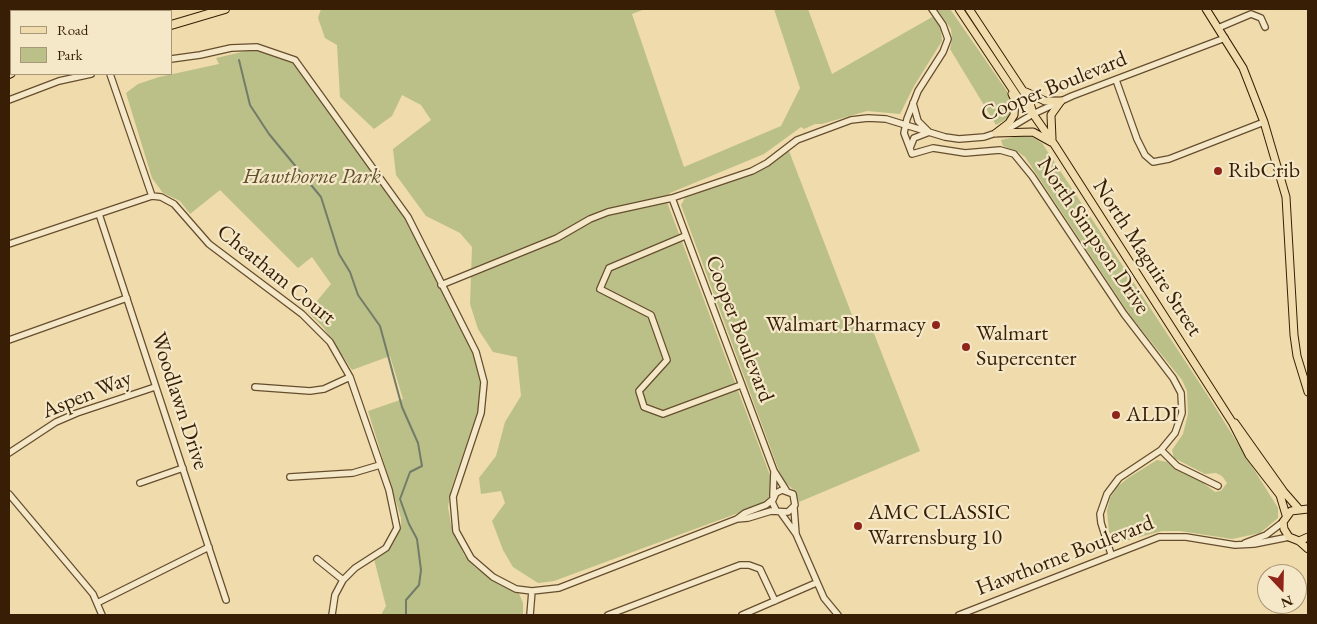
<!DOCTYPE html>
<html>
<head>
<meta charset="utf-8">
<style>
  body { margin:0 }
  #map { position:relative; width:1317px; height:624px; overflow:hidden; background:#efdbab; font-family:"EB Garamond",serif }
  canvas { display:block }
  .frame { position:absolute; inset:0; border:10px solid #371e05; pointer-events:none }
  .legend { position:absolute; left:10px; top:10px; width:162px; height:65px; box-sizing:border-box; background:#f5e8c8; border:1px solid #a9977a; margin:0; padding:6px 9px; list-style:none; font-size:15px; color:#371e05 }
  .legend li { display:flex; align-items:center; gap:10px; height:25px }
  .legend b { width:25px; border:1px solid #a9977a }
  .north { position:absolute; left:1257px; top:564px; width:50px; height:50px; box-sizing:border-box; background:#f5e8c8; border:1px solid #a9977a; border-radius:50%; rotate:159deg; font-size:14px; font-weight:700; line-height:20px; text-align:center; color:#371e05 }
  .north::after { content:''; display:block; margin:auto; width:18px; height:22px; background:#8f2418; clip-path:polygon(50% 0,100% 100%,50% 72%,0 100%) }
</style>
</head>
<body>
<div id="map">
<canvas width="1317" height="624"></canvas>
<div class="frame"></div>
<ul class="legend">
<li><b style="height:6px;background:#efdbab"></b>Road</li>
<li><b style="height:14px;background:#bbc088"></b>Park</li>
</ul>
<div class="north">N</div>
</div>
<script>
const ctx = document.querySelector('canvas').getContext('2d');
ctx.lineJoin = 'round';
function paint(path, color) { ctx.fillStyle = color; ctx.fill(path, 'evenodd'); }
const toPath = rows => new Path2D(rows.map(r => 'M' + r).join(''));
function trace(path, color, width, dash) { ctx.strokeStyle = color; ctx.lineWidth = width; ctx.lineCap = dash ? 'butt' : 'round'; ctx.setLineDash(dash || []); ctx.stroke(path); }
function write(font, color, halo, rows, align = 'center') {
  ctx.font = font + ' "EB Garamond",serif'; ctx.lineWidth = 4.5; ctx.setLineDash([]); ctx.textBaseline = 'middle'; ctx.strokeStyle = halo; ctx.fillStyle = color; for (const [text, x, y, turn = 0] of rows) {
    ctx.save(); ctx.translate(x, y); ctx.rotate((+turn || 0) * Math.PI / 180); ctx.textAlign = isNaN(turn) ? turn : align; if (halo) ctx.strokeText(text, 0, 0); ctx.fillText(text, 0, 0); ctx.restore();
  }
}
paint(toPath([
  [9,9,142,9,134,11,11,11,11,46,9,47],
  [321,9,645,9,632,14,684,167,781,126,800,88,774,9,808,9,832,74,934,16,941,29,942,41,914,86,900,114,867,111,822,124,815,124,804,129,801,127,764,154,670,193,667,197,667,202,771,478,772,492,769,497,760,505,554,581,538,583,513,567,503,550,492,521,505,503,501,491,481,494,479,478,496,456,505,422,521,396,517,357,493,352,478,329,470,304,472,247,460,233,426,216,396,175,393,149,431,120,421,105,402,95,392,116,374,129,340,97,337,45,325,38,318,18],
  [937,9,950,9,1009,94,1012,105,1008,117,1003,121,996,125,950,49,952,40,951,29],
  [255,49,290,60,299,67,410,225,478,363,482,390,480,404,451,489,448,507,451,524,464,555,476,568,503,586,518,591,523,603,523,615,381,615,386,606,374,559,391,546,401,527,401,518,368,411,403,399,390,356,352,370,323,327,308,312,331,284,312,257,298,268,220,190,190,214,180,201,163,193,152,178,126,93,138,84,159,77,219,64,216,58],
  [1027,134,1042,143,1210,399,1278,508,1278,518,1260,533,1232,539,1180,531,1162,531,1125,541,1118,541,1109,532,1107,511,1110,498,1117,487,1128,478,1157,460,1167,462,1174,468,1202,482,1215,492,1221,491,1227,483,1222,476,1216,473,1205,474,1174,458,1172,450,1183,434,1188,414,1187,391,1182,380,1132,318,1025,157,1018,152,1003,146,1001,140],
  [789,151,857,328,862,332,873,331,920,451,799,502,796,492,785,482,779,471,681,205,685,198,763,168]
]), '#bbc088');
trace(toPath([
  [239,60,250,105,269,134,321,197,339,254,350,272,358,295,380,326,402,407,418,443,422,466,410,472,400,499,409,524,417,539,421,570,419,585,406,600,406,615]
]), '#727c68', 2);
const minor = toPath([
  [932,9,943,25,948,39,943,52,918,91,907,119,904,133,912,154,933,148,965,153,1000,150,1014,154,1032,176,1124,314,1173,378,1181,393,1182,413,1175,433,1161,450,1119,478,1107,494,1100,514,1101,523,1111,554],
  [1218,28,1251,14,1261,18,1265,27],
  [171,59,200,55,231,48,257,47,295,60,408,217,476,352,484,382,481,413,453,497,456,531,471,558,493,577,516,589,532,591,559,588,737,519,745,513,766,505,773,499],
  [110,74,152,196,161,197,174,204,209,244,302,314,330,342,350,377,389,490,397,528,386,548,355,568,343,580,335,595,332,615],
  [1116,80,1137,139,1145,155,1153,162,1169,159,1264,122],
  [9,100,59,81,91,74],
  [913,103,918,121,928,131],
  [910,148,914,138,927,133],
  [672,198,774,471,786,490],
  [99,214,226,600],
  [685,236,609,268,600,289,651,315,667,360,639,391,644,407,663,414,741,385],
  [9,244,152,196],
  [441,285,557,238,590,219,608,212,672,198,752,171,767,163,797,140,851,120,868,118,886,119,945,137,959,139,984,137,1008,129,1033,114,1072,96,1225,38],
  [9,340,127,298],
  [255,387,310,391,324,389,350,377],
  [1161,450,1177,466,1218,486],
  [9,453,56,422,77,413,155,387],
  [290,477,353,473,380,465],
  [140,483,183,468],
  [9,494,83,582,93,594,102,615],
  [773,496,774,471],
  [794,508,796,534],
  [781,513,796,534,824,598,838,615],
  [737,519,748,518,771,511,788,512,795,505,793,494,782,490,776,493,772,502,776,510],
  [1245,543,1266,535,1283,522],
  [317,559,343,580],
  [97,603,209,547],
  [530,615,532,591],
  [608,615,740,565,749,565,760,569,775,601],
  [742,615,816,583],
  [959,615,1159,537,1186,537,1235,545,1254,544,1289,537]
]);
const major = toPath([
  [959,9,1023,105,1033,114,1054,144,1232,422,1249,455,1280,495,1286,515],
  [969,9,1029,100,1033,113],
  [1206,9,1243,68,1264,122,1286,197,1294,335,1297,356,1308,392],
  [1026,92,1045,101,1061,101],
  [996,133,1009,123,1014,115,1015,100,1012,94],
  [996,133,1033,132,1051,142],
  [1052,139,1051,115,1061,101],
  [1235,423,1284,492,1298,508],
  [1308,509,1291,511,1283,522,1284,529,1289,537,1299,541,1308,549],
  [1299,541,1308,537]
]);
const highway = toPath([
  [156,11,164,9],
  [171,25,225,9],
  [9,55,11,54],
  [9,74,11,73]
]);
trace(minor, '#654d2e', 8);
trace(major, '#371e05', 9);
trace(highway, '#371e05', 10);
trace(minor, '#f5e8c8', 5.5);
trace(major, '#efdbab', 7);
trace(highway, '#efdbab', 8);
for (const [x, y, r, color] of [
  [1218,171,5,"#8f2418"],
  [936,325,5,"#8f2418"],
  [966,347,5,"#8f2418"],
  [1116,415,5,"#8f2418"],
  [858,526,5,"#8f2418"]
]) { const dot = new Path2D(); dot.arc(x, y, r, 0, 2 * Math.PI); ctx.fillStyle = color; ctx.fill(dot); trace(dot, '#f5e8c8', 2); }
write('22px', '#371e05', '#f5e8c8', [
  ["Cooper Boulevard",1054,87,-22],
  ["North Simpson Drive",1093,236,56],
  ["North Maguire Street",1147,258,57],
  ["Cheatham Court",276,275,39],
  ["Cooper Boulevard",739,329,69],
  ["Aspen Way",87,395,-22],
  ["Woodlawn Drive",179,401,72],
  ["Hawthorne Boulevard",1065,556,-21]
]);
write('22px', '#371e05', '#f5e8c8', [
  ["RibCrib",1228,171],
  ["Walmart Pharmacy",926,325,"right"],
  ["Walmart",976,334],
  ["Supercenter",976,359],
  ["ALDI",1126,415],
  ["AMC CLASSIC",868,513],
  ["Warrensburg 10",868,538]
], 'left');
write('italic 22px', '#5f4f2c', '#f5e8c8', [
  ["Hawthorne Park",312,177]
]);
</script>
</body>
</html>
